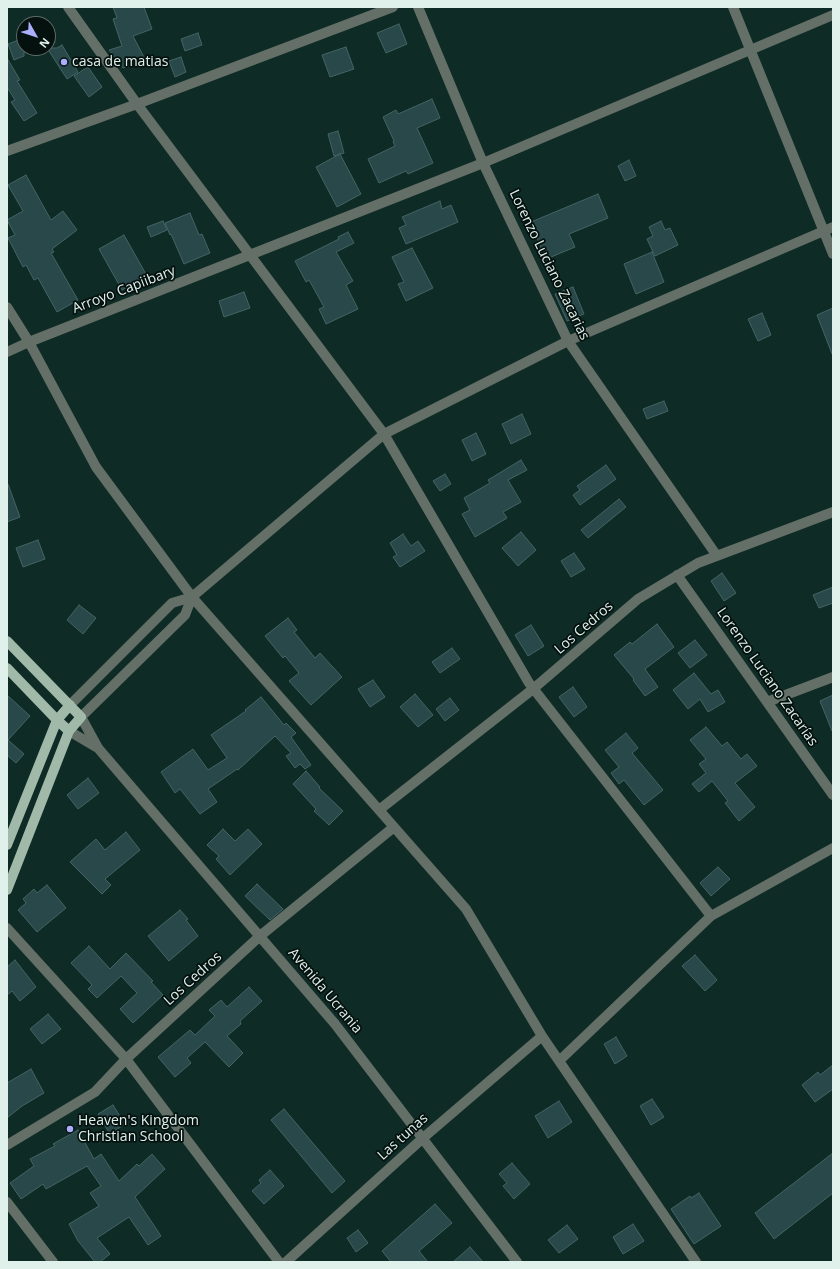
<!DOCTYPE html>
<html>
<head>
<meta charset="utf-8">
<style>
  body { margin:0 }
  #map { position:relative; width:840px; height:1269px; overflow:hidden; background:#0e2b25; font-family:"Open Sans",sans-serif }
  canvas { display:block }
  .frame { position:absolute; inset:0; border:8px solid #e0f1ec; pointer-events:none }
  .north { position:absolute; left:16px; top:16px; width:40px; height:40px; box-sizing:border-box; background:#05110e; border:1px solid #5d6b67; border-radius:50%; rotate:129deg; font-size:11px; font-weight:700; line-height:16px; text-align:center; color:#e0f1ec }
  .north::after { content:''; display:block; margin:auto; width:14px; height:18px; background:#abaffb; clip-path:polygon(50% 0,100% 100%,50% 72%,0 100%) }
</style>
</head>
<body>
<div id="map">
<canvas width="840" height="1269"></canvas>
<div class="frame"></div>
<div class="north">N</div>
</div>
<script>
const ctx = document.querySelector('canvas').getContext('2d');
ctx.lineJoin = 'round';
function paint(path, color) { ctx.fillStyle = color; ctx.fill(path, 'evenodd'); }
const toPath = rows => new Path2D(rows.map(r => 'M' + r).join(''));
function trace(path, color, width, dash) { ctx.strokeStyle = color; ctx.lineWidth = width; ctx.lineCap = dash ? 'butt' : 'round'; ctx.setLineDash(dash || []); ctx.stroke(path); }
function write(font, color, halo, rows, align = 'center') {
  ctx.font = font + ' "Open Sans",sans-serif'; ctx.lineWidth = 3.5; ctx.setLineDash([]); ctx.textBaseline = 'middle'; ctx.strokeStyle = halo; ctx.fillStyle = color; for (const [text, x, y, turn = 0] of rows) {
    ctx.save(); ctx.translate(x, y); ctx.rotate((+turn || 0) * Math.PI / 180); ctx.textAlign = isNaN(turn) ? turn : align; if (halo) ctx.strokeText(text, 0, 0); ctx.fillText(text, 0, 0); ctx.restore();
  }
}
const building = toPath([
  [113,7,144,7,152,29,133,36,146,61,123,68,109,50,122,46,113,19,117,18,113,7],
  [399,24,407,44,386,53,377,33,399,24],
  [198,33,202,45,185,51,181,39,198,33],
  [24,38,24,56,14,60,8,44,24,38],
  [62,45,78,72,67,79,47,48,57,48,62,45],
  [346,47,354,69,330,77,322,55,346,47],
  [181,57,186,72,175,77,169,61,181,57],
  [7,58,20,80,17,81,37,113,24,121,11,102,15,100,7,87,7,58],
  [88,67,102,87,89,97,74,76,88,67],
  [432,99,440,118,417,128,433,163,408,174,406,171,379,183,368,159,395,146,393,142,394,141,383,117,396,110,398,114,432,99],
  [338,131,344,153,334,156,328,134,338,131],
  [340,154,361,194,337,207,316,167,340,154],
  [629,160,636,176,625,181,618,166,629,160],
  [26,175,51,220,63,211,77,230,52,249,54,252,51,253,78,300,57,312,38,278,34,280,26,265,23,267,8,238,15,235,7,220,23,211,8,185,26,175],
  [598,194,608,218,569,234,575,247,544,260,539,249,541,248,531,222,598,194],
  [440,201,442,209,451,205,458,222,406,244,399,228,406,225,402,217,440,201],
  [190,213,199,235,202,234,210,253,184,264,171,234,170,235,165,223,190,213],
  [163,221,167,230,151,237,147,227,163,221],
  [661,221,665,230,670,228,678,245,655,256,647,239,653,236,649,227,661,221],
  [348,232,354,243,336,252,353,281,346,285,358,309,326,324,319,309,324,307,309,280,306,282,295,261,339,239,338,237,348,232],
  [124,235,147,276,122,290,99,249,124,235],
  [412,248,433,288,406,301,398,284,404,282,392,257,412,248],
  [652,252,664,282,636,294,624,264,652,252],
  [573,287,584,314,567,321,555,294,573,287],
  [244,292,250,308,224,317,219,301,244,292],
  [833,308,833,354,832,354,817,315,833,308],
  [762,313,771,335,758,341,748,319,762,313],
  [664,401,668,411,647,419,643,409,664,401],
  [522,414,531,434,511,444,502,424,522,414],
  [476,433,486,454,472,461,462,440,476,433],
  [521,460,527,470,508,480,521,502,503,512,507,518,475,537,462,514,470,510,464,498,490,483,488,480,521,460],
  [606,465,616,479,580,505,573,495,580,490,577,486,606,465],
  [445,474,451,484,440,491,433,481,445,474],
  [7,484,8,484,20,517,7,522,7,484],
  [619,499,626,507,588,538,581,530,619,499],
  [521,532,536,550,518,566,502,548,521,532],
  [403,534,411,546,418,541,425,551,400,567,393,557,397,555,390,543,403,534],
  [38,540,45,559,23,567,16,548,38,540],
  [574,553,585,569,571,577,561,561,574,553],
  [722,573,736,593,724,601,711,581,722,573],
  [833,587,833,603,819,608,813,595,833,587],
  [79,605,96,618,83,634,67,620,79,605],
  [288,618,297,630,294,632,315,658,320,653,342,677,311,705,289,681,299,673,285,656,283,658,265,636,288,618],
  [657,624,674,647,645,669,658,687,645,696,633,680,634,679,614,655,630,642,632,644,657,624],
  [531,625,544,646,528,656,515,635,531,625],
  [695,640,707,655,690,668,678,653,695,640],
  [452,648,460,659,440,673,432,662,452,648],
  [694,673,711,694,718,690,725,702,708,712,700,699,688,709,673,690,694,673],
  [373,680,385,697,370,707,358,689,373,680],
  [573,687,587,707,574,717,559,697,573,687],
  [415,694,433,715,418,727,400,707,415,694],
  [7,695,30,716,8,740,24,754,16,763,7,755,7,695],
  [833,695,833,731,832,731,820,701,833,695],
  [261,697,284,725,286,723,296,733,291,737,311,765,305,769,300,764,295,768,286,756,291,753,275,736,238,770,237,769,208,789,217,802,200,814,180,789,175,793,161,772,193,749,208,770,227,758,211,735,246,711,245,710,261,697],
  [450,698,459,710,445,721,436,709,450,698],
  [706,727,722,746,727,742,741,759,747,754,757,766,735,783,755,807,739,821,725,803,728,801,712,781,699,792,692,784,706,773,699,764,706,759,690,740,706,727],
  [626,733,638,748,632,753,663,790,644,805,624,780,619,784,611,773,619,767,605,750,626,733],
  [306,771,320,787,319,788,343,811,329,825,314,811,316,809,293,784,306,771],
  [88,778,99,793,78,809,67,795,88,778],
  [223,829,235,841,248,829,262,844,230,875,216,859,219,856,207,845,223,829],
  [126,832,140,850,105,879,111,885,102,894,70,862,96,839,105,850,126,832],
  [718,867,730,879,711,896,700,883,718,867],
  [257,884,283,909,270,920,245,896,257,884],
  [47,885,66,908,37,932,18,910,26,903,23,899,34,889,37,893,47,885],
  [180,910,188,919,186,920,198,936,169,961,148,936,180,910],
  [89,946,110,969,126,953,153,981,151,982,163,995,133,1023,120,1009,137,993,121,976,97,998,88,989,92,985,71,963,89,946],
  [695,955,717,980,705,991,682,966,695,955],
  [15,960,36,987,20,1001,12,991,7,995,7,967,15,960],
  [249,987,262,1001,240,1021,241,1024,227,1036,243,1053,229,1067,205,1042,187,1058,191,1063,175,1077,158,1057,190,1030,195,1035,215,1016,209,1010,221,1000,227,1007,249,987],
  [48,1014,61,1029,42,1044,30,1029,48,1014],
  [616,1037,627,1056,615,1064,604,1044,616,1037],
  [833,1065,833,1089,815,1102,802,1085,818,1072,820,1075,833,1065],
  [31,1069,44,1093,22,1106,7,1118,7,1083,31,1069],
  [652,1099,664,1117,651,1125,640,1106,652,1099],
  [559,1101,572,1122,548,1138,535,1116,559,1101],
  [113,1105,125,1124,110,1134,98,1114,113,1105],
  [284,1109,345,1181,332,1193,271,1120,284,1109],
  [78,1130,94,1159,101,1154,119,1181,137,1164,139,1166,152,1154,165,1169,135,1197,161,1236,148,1245,129,1217,97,1238,110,1254,100,1262,95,1262,78,1241,69,1224,99,1206,90,1193,101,1186,87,1166,46,1189,43,1184,21,1199,10,1183,34,1166,30,1159,55,1146,53,1144,78,1130],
  [833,1153,833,1193,774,1239,755,1213,833,1153],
  [512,1163,530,1184,514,1199,503,1186,507,1183,499,1174,512,1163],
  [270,1170,284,1186,264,1204,252,1191,261,1183,259,1180,270,1170],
  [699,1193,721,1226,694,1244,671,1209,690,1196,691,1198,699,1193],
  [435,1204,452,1223,419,1251,428,1262,391,1262,382,1251,435,1204],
  [633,1224,644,1241,623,1254,613,1237,633,1224],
  [567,1225,578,1239,559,1253,548,1240,567,1225],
  [358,1230,368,1243,356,1252,347,1238,358,1230],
  [470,1247,483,1262,453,1262,470,1247]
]);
paint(building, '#294849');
trace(building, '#446465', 1);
trace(toPath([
  [68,7,137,104,384,434,529,683,711,916],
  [418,7,483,163,568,341,717,556],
  [733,7,833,254],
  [7,151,137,104,393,7],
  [7,307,29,342,96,467,192,597,466,909,542,1036,696,1262],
  [7,352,29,342,483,163,833,15],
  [677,575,833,795],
  [192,597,384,434,568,341,833,227],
  [767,702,833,677],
  [70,705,172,603,192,597,185,615,81,717,98,748,335,1024,517,1262],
  [69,731,96,747],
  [379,810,533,689,638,599,698,563,833,512],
  [7,928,126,1059,279,1262],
  [559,1061,711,916,833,848],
  [7,1145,95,1092,126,1059,260,936,394,827],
  [7,1202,53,1262],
  [286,1262,423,1138,542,1036]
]), '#636f67', 10);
trace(toPath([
  [7,641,81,717,69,731,7,890],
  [7,668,57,720,69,731],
  [7,845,57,720,70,705]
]), '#a0b9a9', 10);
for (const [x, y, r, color] of [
  [64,62,4,"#abaffb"],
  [70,1129,4,"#abaffb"]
]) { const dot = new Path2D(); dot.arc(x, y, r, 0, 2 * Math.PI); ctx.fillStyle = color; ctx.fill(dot); trace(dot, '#05110e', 1.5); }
write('14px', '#e0f1ec', '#05110e', [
  ["casa de matias",72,62],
  ["Heaven's Kingdom",78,1121],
  ["Christian School",78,1137]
], 'left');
write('14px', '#e0f1ec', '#05110e', [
  ["Lorenzo Luciano Zacarias",549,265,64],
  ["Arroyo Capiibary",124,290,-21],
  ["Los Cedros",584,628,-41],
  ["Lorenzo Luciano Zacarías",767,677,55],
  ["Los Cedros",193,979,-42],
  ["Avenida Ucrania",325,991,50],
  ["Las tunas",403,1137,-42]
]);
</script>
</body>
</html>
